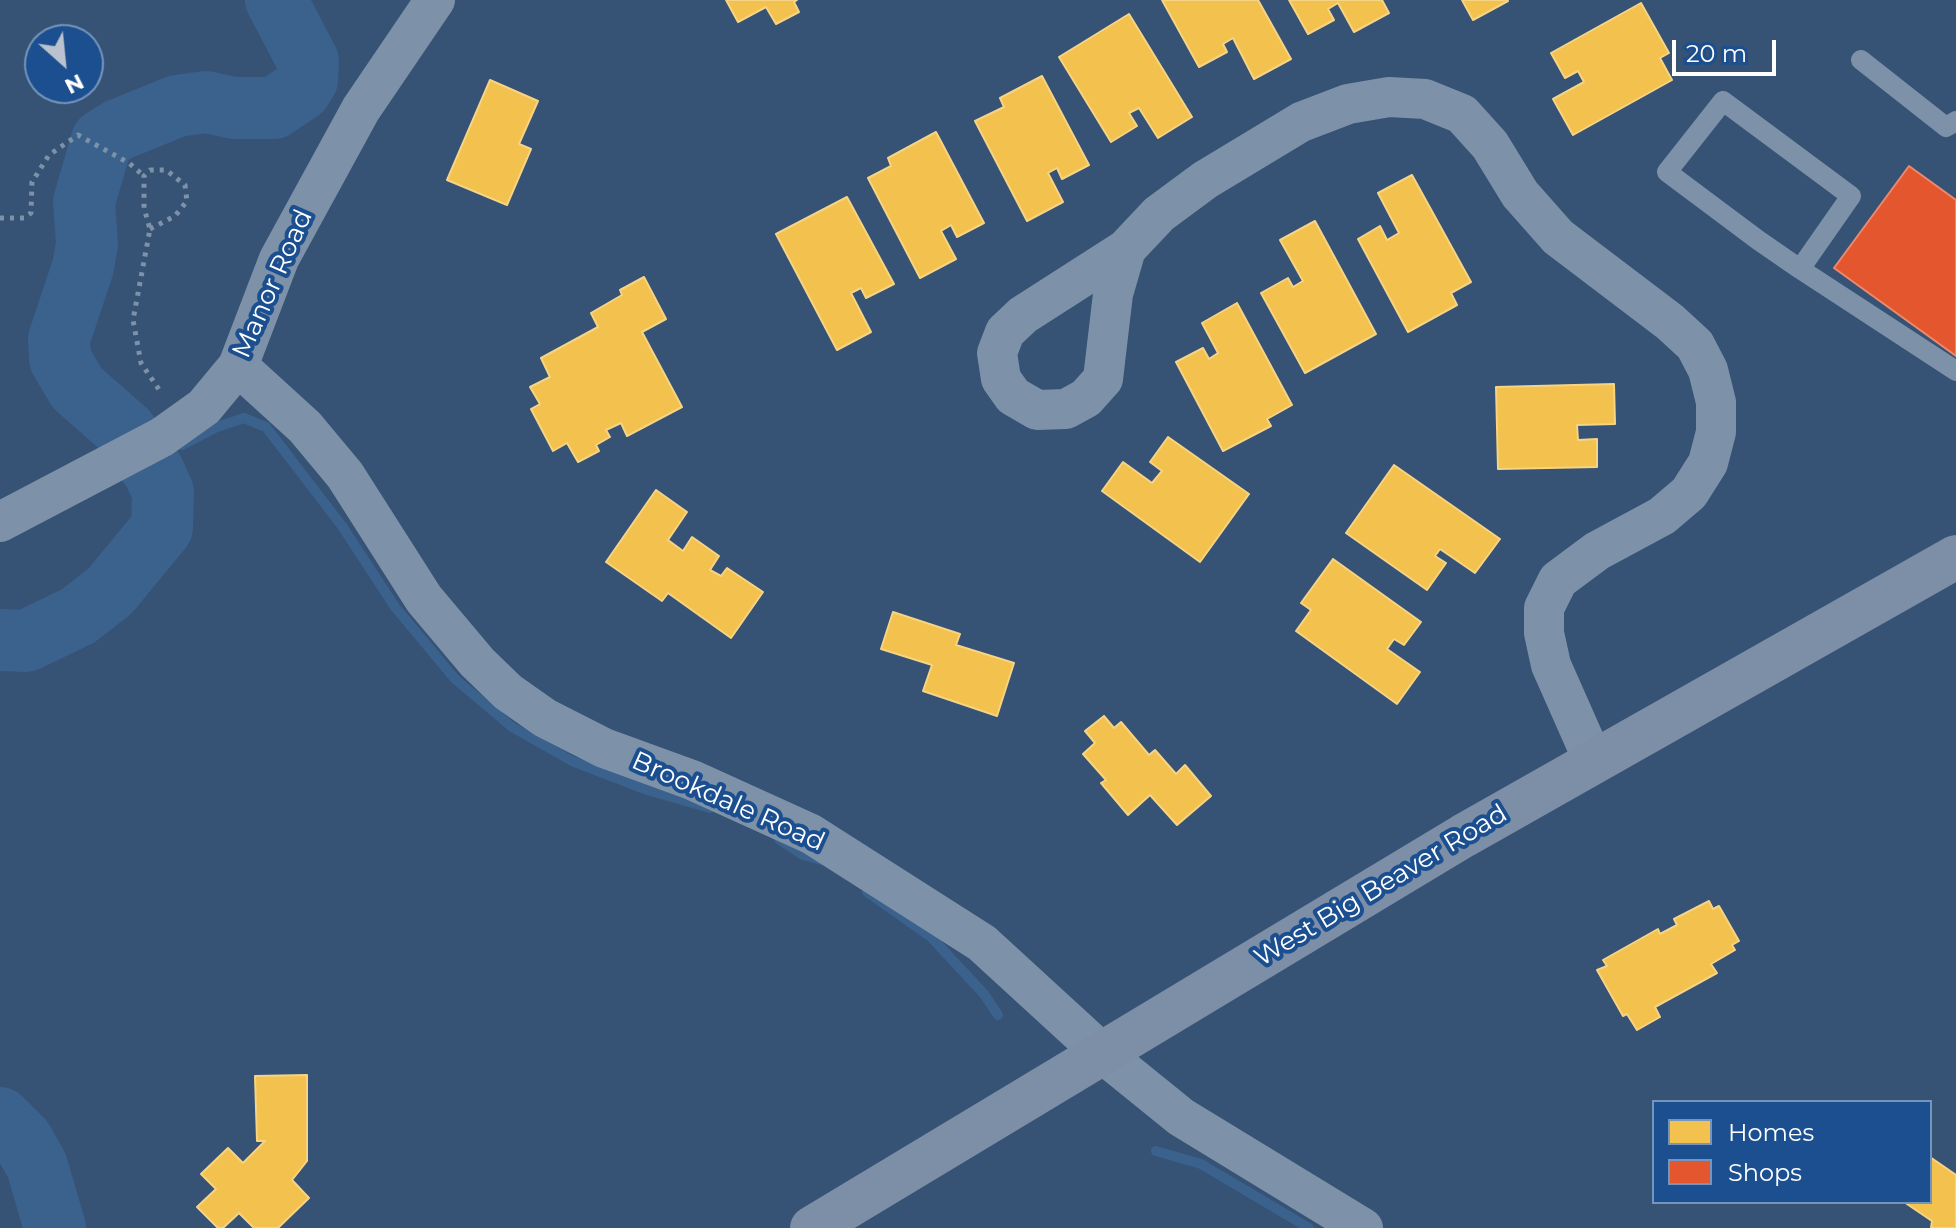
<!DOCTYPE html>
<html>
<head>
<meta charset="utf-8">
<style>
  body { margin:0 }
  #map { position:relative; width:1956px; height:1228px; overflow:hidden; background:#365274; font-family:Montserrat,sans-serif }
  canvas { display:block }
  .legend { position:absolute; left:1652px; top:1100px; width:280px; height:104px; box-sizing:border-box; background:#1b4f8f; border:2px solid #7695bc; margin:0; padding:10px 14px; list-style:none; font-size:24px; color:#fff }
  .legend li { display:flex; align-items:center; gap:16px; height:40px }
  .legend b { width:40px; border:2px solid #7695bc }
  .north { position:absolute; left:24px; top:24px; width:80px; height:80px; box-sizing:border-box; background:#1b4f8f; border:2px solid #7695bc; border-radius:50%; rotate:153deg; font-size:22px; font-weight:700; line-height:32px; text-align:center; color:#fff }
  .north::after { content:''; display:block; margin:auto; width:28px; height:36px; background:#b9c2ce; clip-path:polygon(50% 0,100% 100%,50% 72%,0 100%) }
  .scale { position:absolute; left:1672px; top:40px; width:104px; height:36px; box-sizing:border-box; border:4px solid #fff; border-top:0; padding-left:10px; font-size:24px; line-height:28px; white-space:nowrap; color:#fff; -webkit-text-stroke:6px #1b4f8f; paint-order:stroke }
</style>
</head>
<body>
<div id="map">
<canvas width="1956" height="1228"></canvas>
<ul class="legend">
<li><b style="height:22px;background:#f2c14e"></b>Homes</li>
<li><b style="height:22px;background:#e4572e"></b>Shops</li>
</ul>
<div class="north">N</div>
<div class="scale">20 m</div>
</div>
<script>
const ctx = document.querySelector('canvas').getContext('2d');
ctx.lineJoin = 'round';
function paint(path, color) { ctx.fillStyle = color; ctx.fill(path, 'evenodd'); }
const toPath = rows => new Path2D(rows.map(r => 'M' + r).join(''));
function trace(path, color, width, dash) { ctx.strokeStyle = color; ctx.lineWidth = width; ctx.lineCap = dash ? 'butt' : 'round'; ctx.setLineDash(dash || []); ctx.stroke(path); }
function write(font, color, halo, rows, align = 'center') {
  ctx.font = font + ' Montserrat,sans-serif'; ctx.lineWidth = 8; ctx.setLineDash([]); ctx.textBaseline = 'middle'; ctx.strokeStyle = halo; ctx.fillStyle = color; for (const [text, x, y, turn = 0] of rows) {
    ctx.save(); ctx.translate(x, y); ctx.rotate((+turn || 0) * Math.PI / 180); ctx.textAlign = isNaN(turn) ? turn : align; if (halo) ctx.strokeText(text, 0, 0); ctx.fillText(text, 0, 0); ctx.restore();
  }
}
const homes = toPath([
  [726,0,797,0,794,2,799,12,776,24,766,7,738,22,726,0],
  [1162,0,1258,0,1291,59,1254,79,1233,38,1223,44,1227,52,1199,67,1162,0],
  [1289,0,1382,0,1389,13,1354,32,1338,3,1328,9,1334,20,1308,34,1289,0],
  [1462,0,1507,0,1508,1,1473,20,1462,0],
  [1641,3,1669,53,1660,58,1672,80,1573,135,1553,99,1584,82,1578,71,1565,78,1551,53,1641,3],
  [1129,14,1192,117,1158,138,1139,108,1129,113,1137,126,1111,142,1059,57,1129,14],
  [1042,76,1089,165,1062,179,1057,168,1048,173,1063,202,1027,221,975,121,1004,107,1000,98,1042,76],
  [490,80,538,101,519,144,531,149,507,205,447,180,490,80],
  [936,132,984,223,957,237,951,225,941,231,956,259,920,278,868,178,891,166,888,158,936,132],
  [1412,175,1471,282,1451,293,1457,305,1408,332,1358,239,1380,226,1387,240,1399,233,1378,193,1412,175],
  [847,197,894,284,866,298,861,288,851,293,871,332,837,350,776,234,847,197],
  [1315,221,1376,334,1305,373,1261,293,1288,278,1293,287,1303,281,1280,240,1315,221],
  [644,277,666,319,642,332,682,407,627,436,621,423,606,430,610,437,596,445,599,451,578,462,567,443,553,451,531,409,540,404,530,387,550,377,541,358,598,327,591,313,622,295,620,290,644,277],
  [1237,303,1292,405,1267,419,1271,426,1223,451,1176,362,1203,348,1209,359,1218,353,1202,323,1237,303],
  [1614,384,1615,424,1577,425,1578,440,1597,439,1597,467,1498,469,1496,387,1614,384],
  [1168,437,1249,494,1200,562,1102,491,1123,462,1152,483,1162,471,1150,462,1168,437],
  [1394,465,1500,539,1475,573,1440,549,1435,556,1446,563,1427,590,1346,533,1394,465],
  [656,490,687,512,668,540,683,551,692,537,719,556,710,570,721,576,727,568,763,592,731,638,668,593,662,601,606,562,656,490],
  [1333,559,1421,622,1404,645,1394,639,1387,649,1420,672,1397,704,1296,631,1311,610,1301,603,1333,559],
  [893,612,960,634,956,645,1014,663,997,716,923,691,932,665,881,649,893,612],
  [1104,716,1114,728,1121,722,1149,755,1155,750,1176,774,1185,765,1211,796,1177,825,1150,795,1128,815,1101,783,1106,780,1083,754,1095,743,1085,731,1104,716],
  [1709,901,1713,909,1719,906,1739,941,1732,945,1735,950,1711,964,1717,973,1655,1007,1660,1017,1637,1030,1627,1014,1623,1016,1597,970,1607,966,1603,960,1658,929,1660,934,1677,925,1674,919,1709,901],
  [307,1075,307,1161,292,1180,309,1198,278,1228,254,1228,239,1213,223,1228,218,1228,197,1207,216,1189,201,1174,228,1148,243,1163,265,1141,257,1141,255,1076,307,1075],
  [1930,1157,1956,1175,1956,1228,1931,1228,1932,1221,1904,1202,1930,1202,1930,1157]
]);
paint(homes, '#f2c14e');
trace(homes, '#f6d483', 2);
const shops = toPath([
  [1909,166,1956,200,1956,356,1834,268,1909,166]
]);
paint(shops, '#e4572e');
trace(shops, '#ec896d', 2);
trace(toPath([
  [182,445,217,427,244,418,266,427,342,526,395,607,455,679,512,727,572,761,647,790,710,808],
  [151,467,164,455],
  [779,839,803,855,821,860],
  [867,892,931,937,984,994,998,1015],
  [1156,1151,1201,1164,1309,1228]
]), '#3b618d', 10);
trace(toPath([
  [0,640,26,641,78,616,110,591,162,528,163,492,154,472,126,431,77,388,60,359,59,339,83,267,87,244,84,202,102,140,118,130,177,106,206,102,234,108,274,108,301,90,307,80,308,61,276,0],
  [0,1118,23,1141,37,1166,55,1228]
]), '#3b618d', 62);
trace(toPath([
  [0,218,24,218,31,213,32,182,49,155,78,135,129,163,144,176],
  [150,229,175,216,187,201,185,185,166,170,150,170,144,176,144,208,150,229,133,320,141,363,162,394]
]), '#7d92a8', 5, [4, 6]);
trace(toPath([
  [1861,60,1946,127,1956,121],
  [1800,269,1851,196,1723,101,1667,172,1758,240,1800,269,1956,371]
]), '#7d92a8', 20);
trace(toPath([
  [1126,249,1113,294,1103,379,1086,398,1066,409,1037,410,1013,396,1001,379,997,353,1005,332,1023,315,1126,249,1159,214,1205,180,1301,122,1348,104,1389,97,1425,99,1462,114,1490,145,1520,194,1558,237,1670,322,1695,345,1708,370,1716,402,1716,432,1708,463,1689,493,1662,516,1597,551,1558,580,1544,608,1544,633,1551,665,1593,760],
  [238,366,305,427,345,475,424,599,477,662,508,692,545,718,604,748,692,780,811,834,982,943,1102,1053,1181,1117,1363,1228],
  [0,522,162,437,204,407,238,366,279,259,361,109,435,0]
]), '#7d92a8', 40);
trace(toPath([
  [812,1228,1463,836,1956,557]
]), '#7d8ea7', 44);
write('26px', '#fff', '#1b4f8f', [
  ["Manor Road",273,284,-66],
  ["Brookdale Road",728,802,24],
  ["West Big Beaver Road",1381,886,-31]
]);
</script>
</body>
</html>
